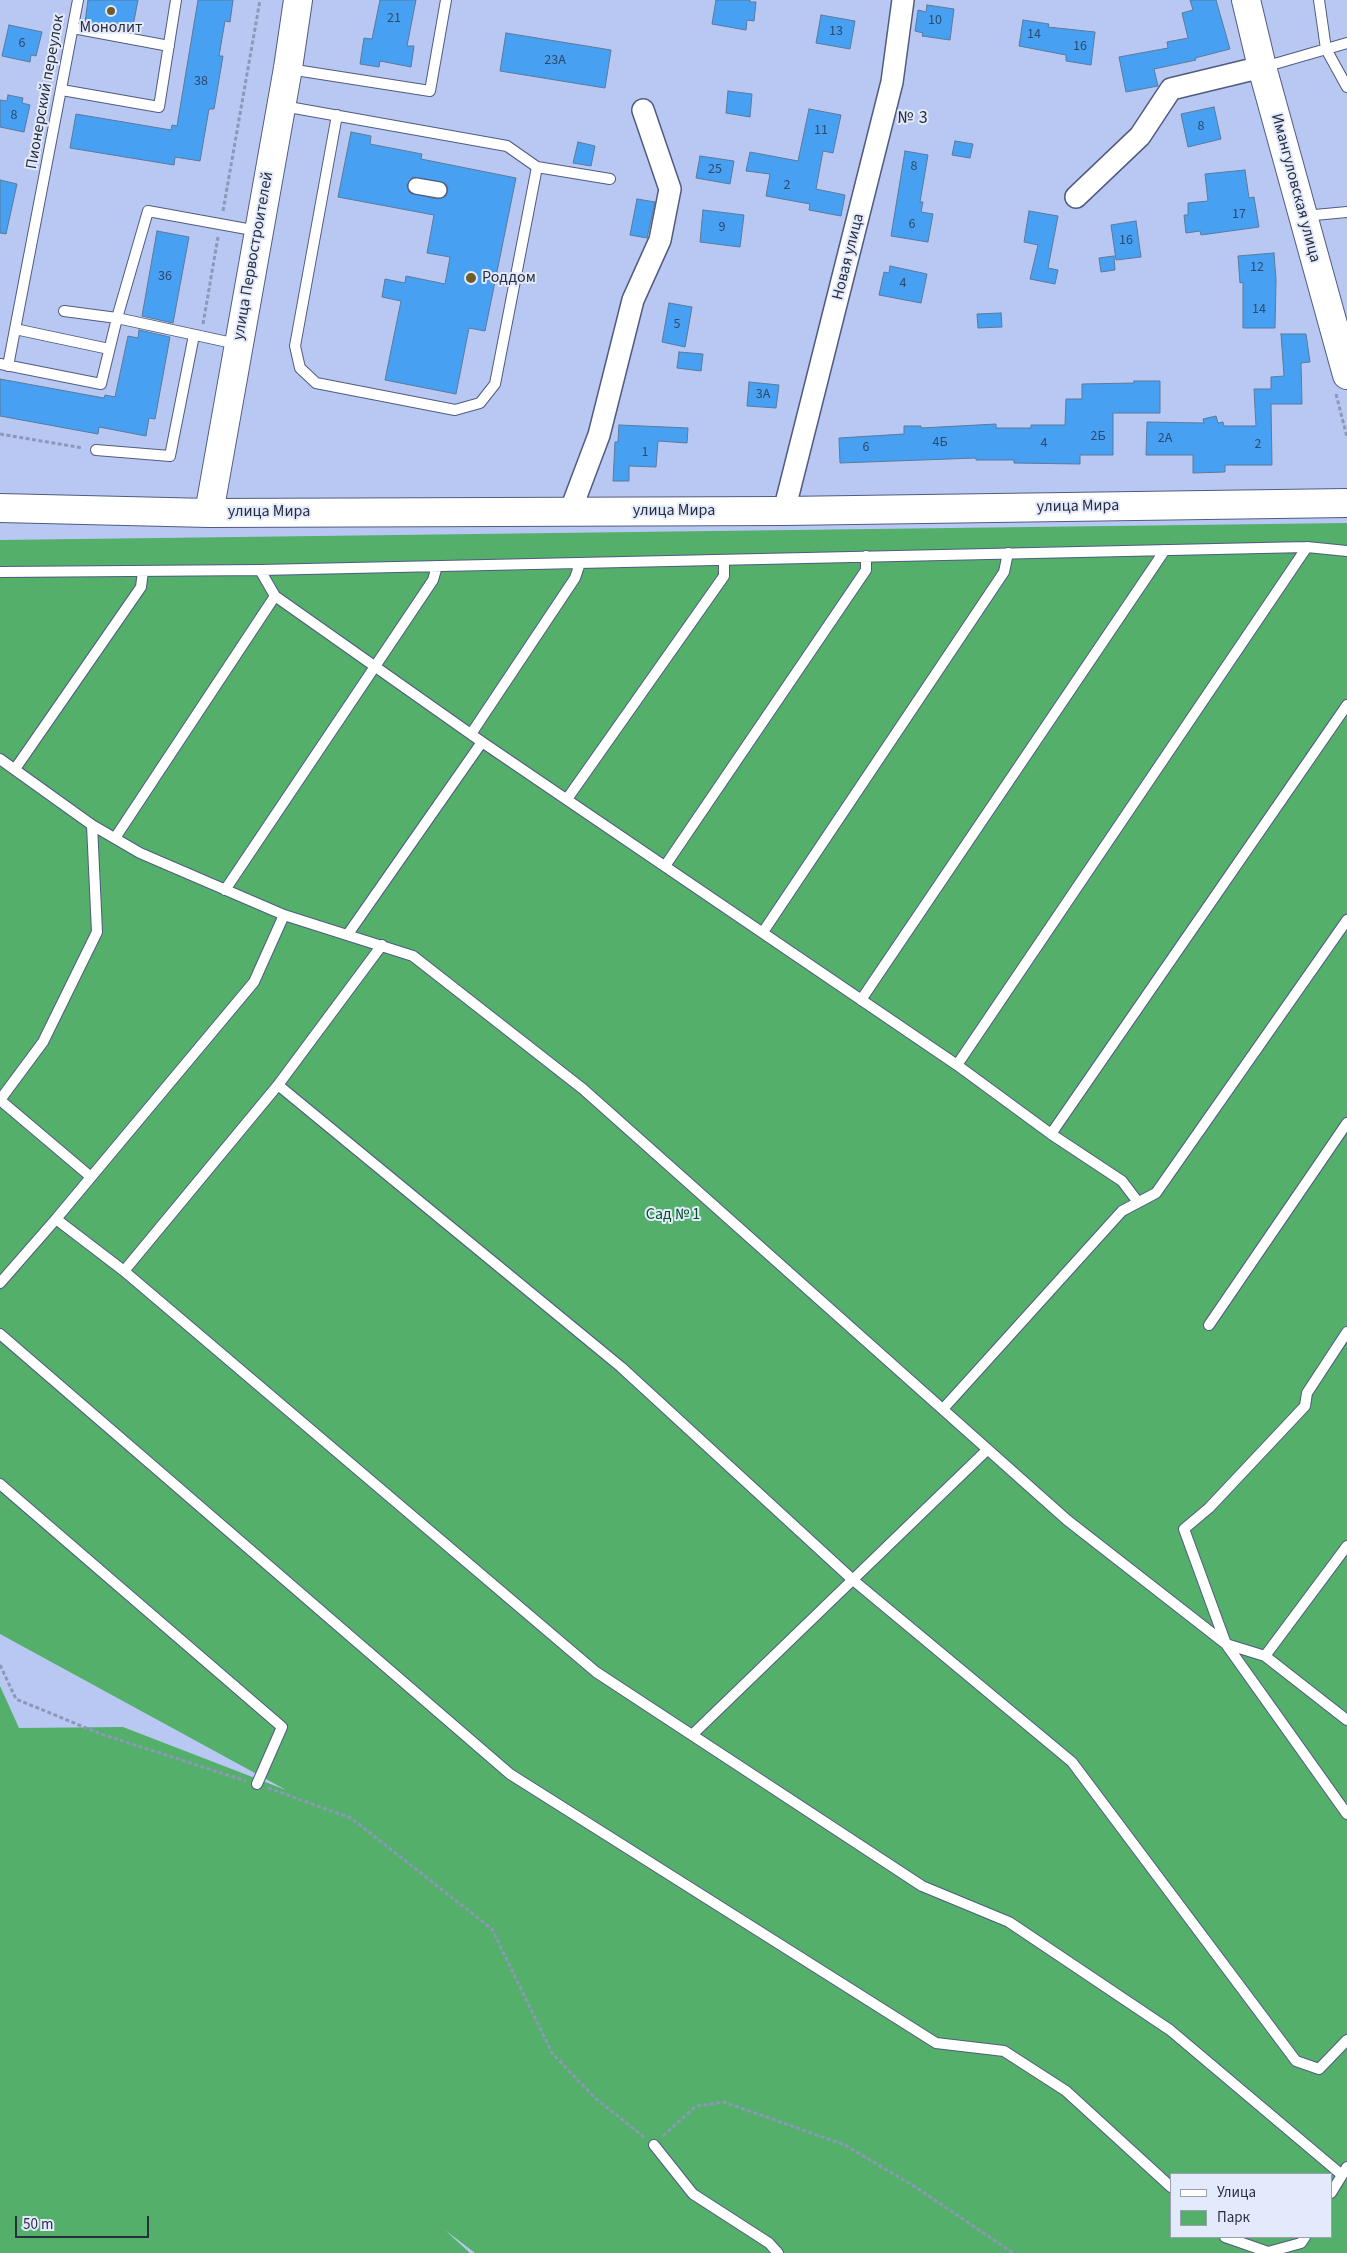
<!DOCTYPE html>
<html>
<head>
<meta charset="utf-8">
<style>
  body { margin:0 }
  #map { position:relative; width:1347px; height:2253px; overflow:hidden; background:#b9c8f2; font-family:"Source Sans 3",sans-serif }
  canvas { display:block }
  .legend { position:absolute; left:1170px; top:2173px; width:162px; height:65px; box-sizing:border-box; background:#e3eafb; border:1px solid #999fb0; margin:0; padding:6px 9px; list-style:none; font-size:15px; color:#292e3f }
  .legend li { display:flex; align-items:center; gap:10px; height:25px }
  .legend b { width:25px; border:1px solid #999fb0 }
  .scale { position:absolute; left:15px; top:2216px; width:134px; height:22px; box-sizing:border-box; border:2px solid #292e3f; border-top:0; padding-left:6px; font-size:15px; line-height:18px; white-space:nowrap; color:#292e3f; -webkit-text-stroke:4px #e3eafb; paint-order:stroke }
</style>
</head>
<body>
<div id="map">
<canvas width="1347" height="2253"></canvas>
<ul class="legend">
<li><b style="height:6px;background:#fff"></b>Улица</li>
<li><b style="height:14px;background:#53af6a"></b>Парк</li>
</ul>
<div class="scale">50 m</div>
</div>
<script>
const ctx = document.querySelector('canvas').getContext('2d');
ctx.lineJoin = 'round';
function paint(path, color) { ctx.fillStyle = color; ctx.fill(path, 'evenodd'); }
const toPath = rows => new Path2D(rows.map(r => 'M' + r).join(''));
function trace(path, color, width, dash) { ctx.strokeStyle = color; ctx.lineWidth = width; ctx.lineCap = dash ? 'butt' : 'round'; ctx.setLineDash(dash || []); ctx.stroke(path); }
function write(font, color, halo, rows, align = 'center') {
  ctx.font = font + ' "Source Sans 3",sans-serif'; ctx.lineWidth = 4; ctx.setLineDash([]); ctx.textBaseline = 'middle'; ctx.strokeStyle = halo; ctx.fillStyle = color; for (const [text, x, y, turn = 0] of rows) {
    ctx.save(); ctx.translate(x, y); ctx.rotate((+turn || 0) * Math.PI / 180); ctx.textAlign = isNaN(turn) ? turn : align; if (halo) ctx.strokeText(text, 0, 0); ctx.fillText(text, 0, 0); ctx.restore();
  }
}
paint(toPath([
  [1347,523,1347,2253,475,2253,445,2230,470,2253,0,2253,0,1686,19,1728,123,1727,286,1790,0,1634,0,540],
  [1171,2174,1331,2174,1331,2237,1171,2237]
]), '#53af6a');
const building = toPath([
  [88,0,138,0,132,31,85,22,88,0],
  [198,0,233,0,230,22,225,21,219,56,223,56,214,109,209,109,200,161,175,157,174,165,70,148,76,114,171,130,172,125,177,126,198,0],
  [380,0,416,0,407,46,414,46,411,67,380,61,379,67,360,64,364,38,372,39,380,0],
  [716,0,750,0,750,2,756,2,754,21,747,20,746,30,712,24,716,0],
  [1190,0,1216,0,1230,49,1195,58,1196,60,1154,69,1158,86,1126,92,1119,57,1168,48,1167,42,1188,38,1182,13,1193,10,1190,0],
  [927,5,954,9,950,40,922,36,923,33,915,31,918,10,926,12,927,5],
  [821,15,855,21,850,49,816,43,821,15],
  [1023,20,1049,24,1048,27,1095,32,1091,65,1066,61,1066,55,1019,46,1023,20],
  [9,25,42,32,36,56,31,55,30,62,2,56,9,25],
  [506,33,611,50,605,88,500,71,506,33],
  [728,91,752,94,750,117,726,113,728,91],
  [8,95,23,98,22,103,30,105,24,132,0,127,0,100,7,101,8,95],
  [1214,107,1221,139,1188,147,1181,114,1214,107],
  [809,109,841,115,833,153,823,151,816,189,845,195,841,216,809,210,810,204,766,196,770,174,746,171,750,152,798,161,809,109],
  [351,132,371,136,370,144,422,154,421,159,516,178,485,331,469,328,456,394,385,380,401,301,382,297,385,279,405,283,406,276,445,284,450,257,427,253,434,215,338,197,351,132],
  [413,177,445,183,448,187,446,196,437,199,410,193,407,185,413,177],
  [955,141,973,144,970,158,952,155,955,141],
  [578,142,595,146,591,166,573,163,578,142],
  [905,151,928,155,920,202,923,202,921,212,933,214,928,242,891,236,905,151],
  [700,156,734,161,730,184,696,178,700,156],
  [1245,170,1249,198,1254,197,1259,227,1201,235,1200,231,1186,233,1184,215,1188,215,1188,203,1208,201,1205,174,1245,170],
  [0,180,17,184,6,234,0,233,0,180],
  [637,199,655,202,647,238,630,235,637,199],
  [703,210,744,215,740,247,700,242,703,210],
  [1029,211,1058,216,1048,268,1058,270,1055,284,1030,279,1038,245,1024,242,1029,211],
  [1136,221,1141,257,1116,260,1111,225,1136,221],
  [157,231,189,237,173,323,142,316,157,231],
  [1274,253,1276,280,1275,328,1243,328,1243,282,1240,283,1238,256,1274,253],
  [1114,256,1115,270,1101,272,1099,258,1114,256],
  [890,266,927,274,921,303,879,295,884,272,889,273,890,266],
  [669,303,692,307,685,347,662,342,669,303],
  [1001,313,1002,327,978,328,977,314,1001,313],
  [139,330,170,337,155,419,149,418,146,436,99,427,98,434,0,416,0,379,104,398,105,395,115,397,128,336,138,338,139,330],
  [1281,334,1306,334,1310,362,1301,363,1302,404,1271,404,1272,465,1225,465,1225,472,1193,473,1193,455,1146,455,1147,422,1204,423,1203,419,1216,416,1218,423,1223,422,1224,426,1256,426,1254,389,1271,389,1271,377,1284,376,1281,334],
  [679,352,703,354,701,371,677,368,679,352],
  [1134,381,1160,381,1160,413,1113,413,1113,455,1080,455,1080,464,1014,463,1014,460,976,460,976,458,840,463,839,438,904,434,904,426,921,426,921,428,996,424,996,428,1031,428,1031,425,1065,425,1066,399,1082,399,1082,384,1134,383,1134,381],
  [749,382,779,385,776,408,747,406,749,382],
  [619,425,688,428,687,443,658,441,656,467,629,466,629,481,613,481,615,442,618,442,619,425]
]);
paint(building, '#47a0f2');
trace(building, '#5b7a9a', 1);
const service = toPath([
  [1319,0,1326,49,1347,87],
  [73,28,169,46],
  [1264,67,1347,43],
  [289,69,430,91,446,0],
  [62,90,159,107,176,0],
  [283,106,507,146,537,167],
  [337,115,295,346,300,368,316,383,455,410,480,403,495,384,537,167,610,179],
  [1304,216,1347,212],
  [64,311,117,318,237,344],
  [15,329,109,349],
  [0,364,101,384,117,318,148,211,258,231],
  [8,366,78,0],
  [96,450,170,456,194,335],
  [260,570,275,596,482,742,957,1065,1051,1134,1122,1181,1138,1202],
  [0,572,260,570,1307,547,1347,551],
  [471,734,575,578,580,563],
  [0,759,92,825,140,853,284,915,413,956,583,1089,1067,1520,1226,1644,1347,1814],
  [15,769,141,587,143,571],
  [567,799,724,576,724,560],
  [115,838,275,596],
  [665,866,866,570,866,556],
  [225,890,433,580,437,566],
  [763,932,1004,572,1008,553],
  [348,934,482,742],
  [861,1000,1165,550],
  [957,1065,1307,547],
  [278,1085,621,1367,853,1580,1072,1762,1296,2061,1319,2069,1347,2040],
  [0,1100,43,1042,97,932,92,825],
  [0,1100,91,1177],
  [1051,1134,1347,705],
  [56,1219,124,1271,596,1672,922,1886,1009,1922,1170,2030,1342,2175],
  [124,1271,278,1085,382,945],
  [0,1283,56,1219,254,982,284,915],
  [1209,1325,1347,1123],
  [1347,1332,1307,1393,1305,1406,1209,1508,1184,1529,1226,1644,1265,1656,1347,1720],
  [0,1334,510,1774,936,2043,1004,2051,1066,2091,1171,2187],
  [943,1409,1122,1211,1156,1193,1347,920],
  [0,1484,282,1727,257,1784],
  [1265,1656,1347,1546],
  [692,1735,986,1451],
  [654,2145,693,2194,769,2243,778,2253],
  [1331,2193,1347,2167],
  [1225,2237,1268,2252,1301,2243,1305,2237]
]);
const pedestrian = toPath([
  [416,186,439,190]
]);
const minor = toPath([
  [1076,197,1140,136,1171,89,1262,67],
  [784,511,892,82,903,0],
  [570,512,599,435,633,300,660,240,670,189,643,110]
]);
const secondary = toPath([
  [1246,0,1262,67,1347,375],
  [0,508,209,513,784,511,1347,503],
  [209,513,288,68,298,0]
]);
trace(service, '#4f5c80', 12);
trace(pedestrian, '#4f5c80', 18);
trace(minor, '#4f5c80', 24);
trace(secondary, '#4f5c80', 30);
trace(toPath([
  [223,211,260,0],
  [203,324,218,237],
  [1336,394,1347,437],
  [0,434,83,448],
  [0,1665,16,1699,101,1734,246,1781],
  [268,1788,351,1818,492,1929,552,2053,594,2097,645,2138],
  [663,2136,696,2106,724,2102,845,2145,917,2188,1013,2253]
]), '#8c98ba', 3, [4, 2.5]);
trace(service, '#fff', 10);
trace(pedestrian, '#fff', 15);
trace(minor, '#fff', 21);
trace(secondary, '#fff', 28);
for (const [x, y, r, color] of [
  [111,11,5,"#6e5c2a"],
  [471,278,6,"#6e5c2a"]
]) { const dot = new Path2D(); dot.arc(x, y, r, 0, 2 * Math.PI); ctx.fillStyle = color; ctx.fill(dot); trace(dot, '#e3eafb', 2); }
write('14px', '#304a6c', null, [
  ["21",394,19],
  ["10",935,21],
  ["13",836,32],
  ["14",1034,35],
  ["6",22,44],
  ["16",1080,47],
  ["23А",555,61],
  ["38",201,82],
  ["8",14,116],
  ["8",1201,127],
  ["11",821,131],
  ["8",914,167],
  ["25",715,170],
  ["2",787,186],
  ["17",1239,215],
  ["6",912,225],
  ["9",722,228],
  ["16",1126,241],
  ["12",1257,268],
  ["36",165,277],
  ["4",903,284],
  ["14",1259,310],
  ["5",677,325],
  ["3А",763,395],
  ["2Б",1098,437],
  ["2А",1165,439],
  ["4Б",940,443],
  ["4",1044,444],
  ["2",1258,445],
  ["6",866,448],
  ["1",645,453]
]);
write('16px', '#292e3f', '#e3eafb', [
  ["Монолит",111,28],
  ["Роддом",482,278,"left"]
]);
write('16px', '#292e3f', '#e3eafb', [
  ["Пионерский переулок",46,92,-80],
  ["Имангуловская улица",1295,188,75],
  ["улица Первостроителей",254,256,-80],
  ["Новая улица",849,257,-76],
  ["улица Мира",1078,507,-1],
  ["улица Мира",674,511],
  ["улица Мира",269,512]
]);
write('16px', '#025423', '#e3eafb', [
  ["Сад № 1",673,1215]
]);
ctx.letterSpacing = '1px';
write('18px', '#292e3f', '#e3eafb', [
  ["№ 3",913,119]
]);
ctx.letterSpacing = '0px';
</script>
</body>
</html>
